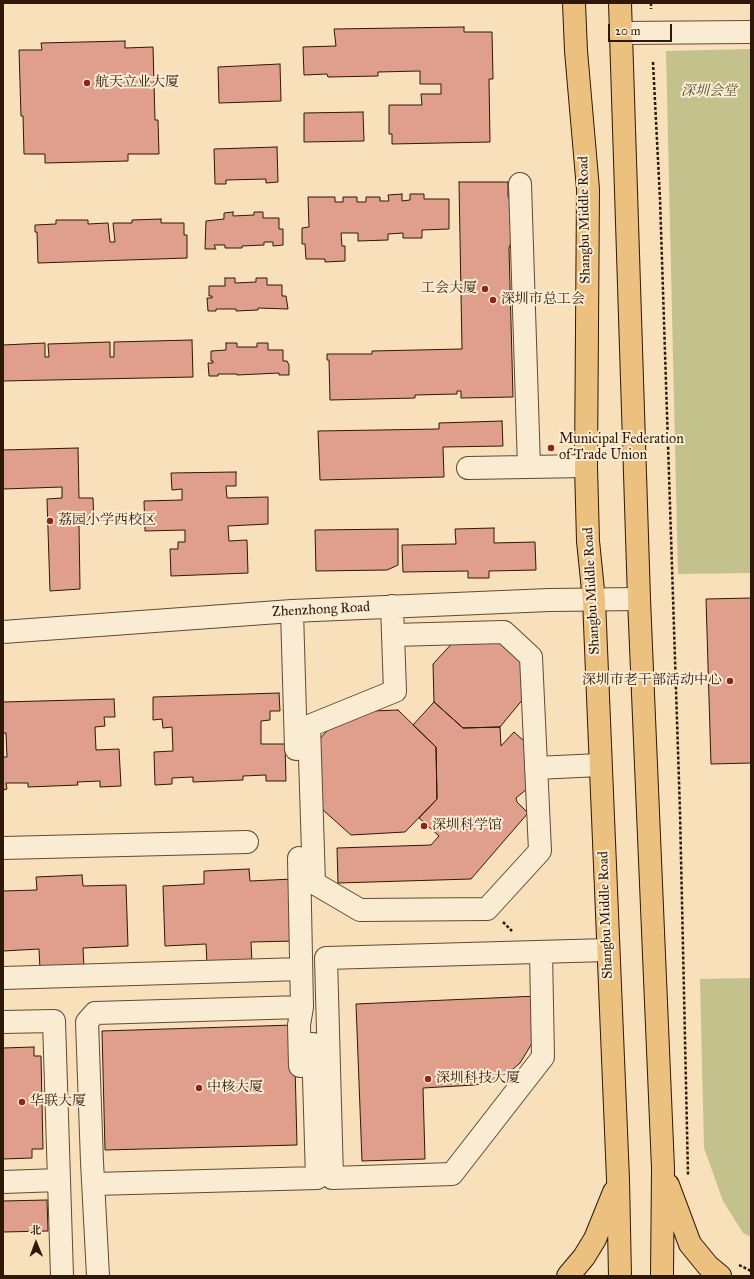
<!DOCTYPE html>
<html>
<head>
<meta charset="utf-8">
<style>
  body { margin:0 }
  #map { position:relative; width:754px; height:1279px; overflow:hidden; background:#f8e0bb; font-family:"IM FELL Great Primer","Noto Serif SC",serif }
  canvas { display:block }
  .frame { position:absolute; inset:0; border:4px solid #2f1807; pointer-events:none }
  .north { position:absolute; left:16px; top:1223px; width:40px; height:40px; -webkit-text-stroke:3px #faebd3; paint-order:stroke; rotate:359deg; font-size:11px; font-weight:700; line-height:16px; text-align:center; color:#2f1807 }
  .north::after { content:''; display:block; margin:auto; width:14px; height:18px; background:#2f1807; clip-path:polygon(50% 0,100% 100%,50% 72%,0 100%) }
  .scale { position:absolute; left:608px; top:24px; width:64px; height:18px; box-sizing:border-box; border:2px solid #2f1807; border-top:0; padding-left:5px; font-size:12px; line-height:14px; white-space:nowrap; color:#2f1807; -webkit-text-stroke:3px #faebd3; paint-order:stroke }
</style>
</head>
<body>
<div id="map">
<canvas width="754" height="1279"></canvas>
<div class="frame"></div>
<div class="north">北</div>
<div class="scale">20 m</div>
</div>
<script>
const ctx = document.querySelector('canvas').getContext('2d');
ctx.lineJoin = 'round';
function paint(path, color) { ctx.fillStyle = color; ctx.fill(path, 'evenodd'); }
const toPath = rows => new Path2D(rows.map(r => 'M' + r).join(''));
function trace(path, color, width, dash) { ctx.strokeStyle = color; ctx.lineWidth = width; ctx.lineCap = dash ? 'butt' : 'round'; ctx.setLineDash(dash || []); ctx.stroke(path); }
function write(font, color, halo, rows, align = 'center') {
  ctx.font = font + ' "IM FELL Great Primer","Noto Serif SC",serif'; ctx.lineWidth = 4; ctx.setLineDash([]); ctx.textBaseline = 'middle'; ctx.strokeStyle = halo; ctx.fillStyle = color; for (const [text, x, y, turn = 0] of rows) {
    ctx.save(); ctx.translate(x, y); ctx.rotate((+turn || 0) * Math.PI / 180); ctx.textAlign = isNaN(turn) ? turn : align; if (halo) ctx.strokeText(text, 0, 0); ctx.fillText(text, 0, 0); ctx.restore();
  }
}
paint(toPath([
  [751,49,751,573,678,574,666,51],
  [751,978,751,1237,743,1233,723,1201,704,1148,700,979]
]), '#c3c18c');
const building = toPath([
  [464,27,464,32,492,32,493,79,489,79,490,142,392,144,392,134,389,134,389,105,422,105,421,94,441,94,441,84,420,84,420,71,378,72,378,76,328,77,327,74,304,75,303,47,336,46,334,29,464,27],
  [125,41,125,48,153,47,155,120,158,120,159,154,128,154,128,161,45,163,45,154,24,154,23,116,21,116,19,50,42,50,41,43,125,41],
  [280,64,281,101,219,103,218,67,280,64],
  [363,112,364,141,304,142,304,113,363,112],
  [277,147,278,182,266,183,266,179,226,180,226,184,215,184,214,149,277,147],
  [459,182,508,182,508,196,514,210,515,232,509,248,513,397,461,398,461,391,457,391,457,394,415,395,415,398,330,400,329,360,327,360,327,354,372,354,372,351,462,349,459,182],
  [402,194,402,201,410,200,410,194,424,194,424,199,449,199,449,229,422,230,422,238,403,238,403,233,388,234,388,240,358,241,358,233,341,233,342,246,345,246,345,261,325,262,325,259,306,259,305,244,302,244,302,228,309,227,308,197,335,197,335,202,343,202,343,197,357,197,357,202,366,202,366,197,380,197,380,201,389,201,388,195,402,194],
  [233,212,233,216,254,215,254,212,263,212,263,218,279,218,279,229,283,229,283,245,273,246,273,242,264,242,264,245,242,246,242,248,225,248,225,245,214,245,216,249,205,249,206,221,224,219,224,213,233,212],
  [161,219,161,223,184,223,184,235,187,235,187,258,38,263,37,232,35,232,35,225,56,224,56,220,88,220,88,224,108,223,110,242,115,242,113,223,132,223,132,220,161,219],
  [225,278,235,278,235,283,256,282,256,278,267,278,267,285,282,285,282,296,286,296,288,309,258,308,258,310,236,311,236,309,216,309,216,311,208,311,207,298,212,298,212,296,209,296,209,286,225,286,225,278],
  [192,340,193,377,3,381,3,345,45,343,45,357,49,357,48,344,110,342,110,357,114,357,114,342,192,340],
  [226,343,237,343,237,347,257,347,257,343,268,343,268,350,283,350,283,361,287,361,289,365,289,375,279,375,279,373,237,375,237,374,218,374,218,376,209,376,208,363,213,363,213,361,211,361,211,351,226,350,226,343],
  [502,421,503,446,443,447,444,477,320,480,318,431,439,429,439,423,502,421],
  [78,448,79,498,93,498,94,524,79,525,80,589,50,591,47,499,62,498,62,487,3,489,3,450,78,448],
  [236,472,236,486,226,486,227,498,268,497,268,524,228,526,229,541,247,540,248,573,171,576,170,549,178,549,178,542,185,542,185,530,145,531,144,501,182,500,182,489,172,490,171,473,236,472],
  [494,528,494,543,535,542,536,570,489,571,489,578,468,578,468,571,403,572,402,545,456,544,455,529,494,528],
  [398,529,398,565,387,570,316,571,315,530,398,529],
  [751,598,751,763,711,764,706,599,751,598],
  [494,637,521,662,523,699,500,727,463,728,434,702,433,664,457,638,494,637],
  [279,693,280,711,270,711,270,720,261,721,261,744,285,744,286,781,266,781,266,775,243,776,243,780,193,782,193,777,172,778,172,784,155,785,154,752,173,751,172,727,163,728,162,719,153,720,153,697,279,693],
  [114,699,115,717,104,717,105,726,95,727,96,750,119,749,121,786,100,787,100,781,77,782,78,785,28,787,28,783,6,783,7,789,3,790,3,757,7,757,6,733,3,733,3,702,114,699],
  [434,702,463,728,500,727,501,746,514,732,533,749,534,783,516,798,517,802,528,813,471,879,338,883,337,848,431,845,439,836,419,818,437,799,436,747,413,725,434,702],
  [398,710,436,747,437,799,405,832,351,835,313,801,312,747,345,712,398,710],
  [249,869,250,881,293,879,295,941,251,942,252,963,207,964,206,944,165,946,163,886,204,884,204,871,249,869],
  [82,875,83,886,126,885,128,946,83,948,84,968,40,969,39,949,3,951,3,891,37,890,36,877,82,875],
  [538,996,538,1023,531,1045,520,1063,506,1075,490,1082,474,1085,423,1088,425,1159,362,1161,356,1004,538,996],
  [294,1025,297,1145,105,1150,102,1031,294,1025],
  [34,1047,34,1056,41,1056,43,1149,32,1149,32,1158,3,1159,3,1048,34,1047],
  [47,1200,48,1231,3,1232,3,1201,47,1200]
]);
paint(building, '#df9f8c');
trace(building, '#2f1807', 1);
const minor = toPath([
  [621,33,751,32],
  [520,184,529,467],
  [468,468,586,466],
  [392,606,395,691,309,726,314,883,360,910,487,909,540,851,531,657,504,632,393,635],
  [292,611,296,749],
  [3,632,292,611,549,600,639,599],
  [536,768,600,765],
  [3,848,247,842],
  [299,858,302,1007,299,1025,300,1066],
  [541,952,543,1057,452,1174,332,1178,326,958,607,950],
  [3,978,301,969],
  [3,1022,54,1021,62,1276],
  [3,1182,59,1180],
  [94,1184,317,1178,313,1044],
  [98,1276,92,1162,87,1022,95,1013,302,1007]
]);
const major = toPath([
  [574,3,576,51,588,189,586,466,588,541,594,600,618,1179,620,1276],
  [620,3,639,599,663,1168,662,1276],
  [668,1185,690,1244,708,1266,720,1276],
  [568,1276,584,1257,595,1239,614,1192]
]);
trace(minor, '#614a34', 24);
trace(major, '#2f1807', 24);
trace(toPath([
  [651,3,651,9],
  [653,62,660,199,680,812,688,1175],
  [503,922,512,931],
  [739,1265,751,1271]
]), '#2f1807', 2.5, [3, 2]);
trace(minor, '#faebd3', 22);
trace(major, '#ecc07e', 22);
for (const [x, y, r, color] of [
  [87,83,4,"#8f2418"],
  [485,289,4,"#8f2418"],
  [493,300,4,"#8f2418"],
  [551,448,4,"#8f2418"],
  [50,521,4,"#8f2418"],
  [730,681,4,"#8f2418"],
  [424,826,4,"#8f2418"],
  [428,1079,4,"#8f2418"],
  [199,1088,4,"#8f2418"],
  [22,1102,4,"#8f2418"]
]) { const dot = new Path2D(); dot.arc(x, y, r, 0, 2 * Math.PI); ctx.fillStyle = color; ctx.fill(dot); trace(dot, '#faebd3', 1.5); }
write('14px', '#2f1807', '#faebd3', [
  ["航天立业大厦",95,83],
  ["工会大厦",477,289,"right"],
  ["深圳市总工会",501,300],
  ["Municipal Federation",559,440],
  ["of Trade Union",559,456],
  ["荔园小学西校区",58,521],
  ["深圳市老干部活动中心",722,681,"right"],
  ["深圳科学馆",432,826],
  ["深圳科技大厦",436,1079],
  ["中核大厦",207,1088],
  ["华联大厦",30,1102]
], 'left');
write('italic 14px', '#5b4b2f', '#faebd3', [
  ["深圳会堂",709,92]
]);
write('14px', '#2f1807', '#faebd3', [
  ["Shangbu Middle Road",585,220,-91],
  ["Shangbu Middle Road",592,591,-93],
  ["Zhenzhong Road",321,610,-3],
  ["Shangbu Middle Road",606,915,-92]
]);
</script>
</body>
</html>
